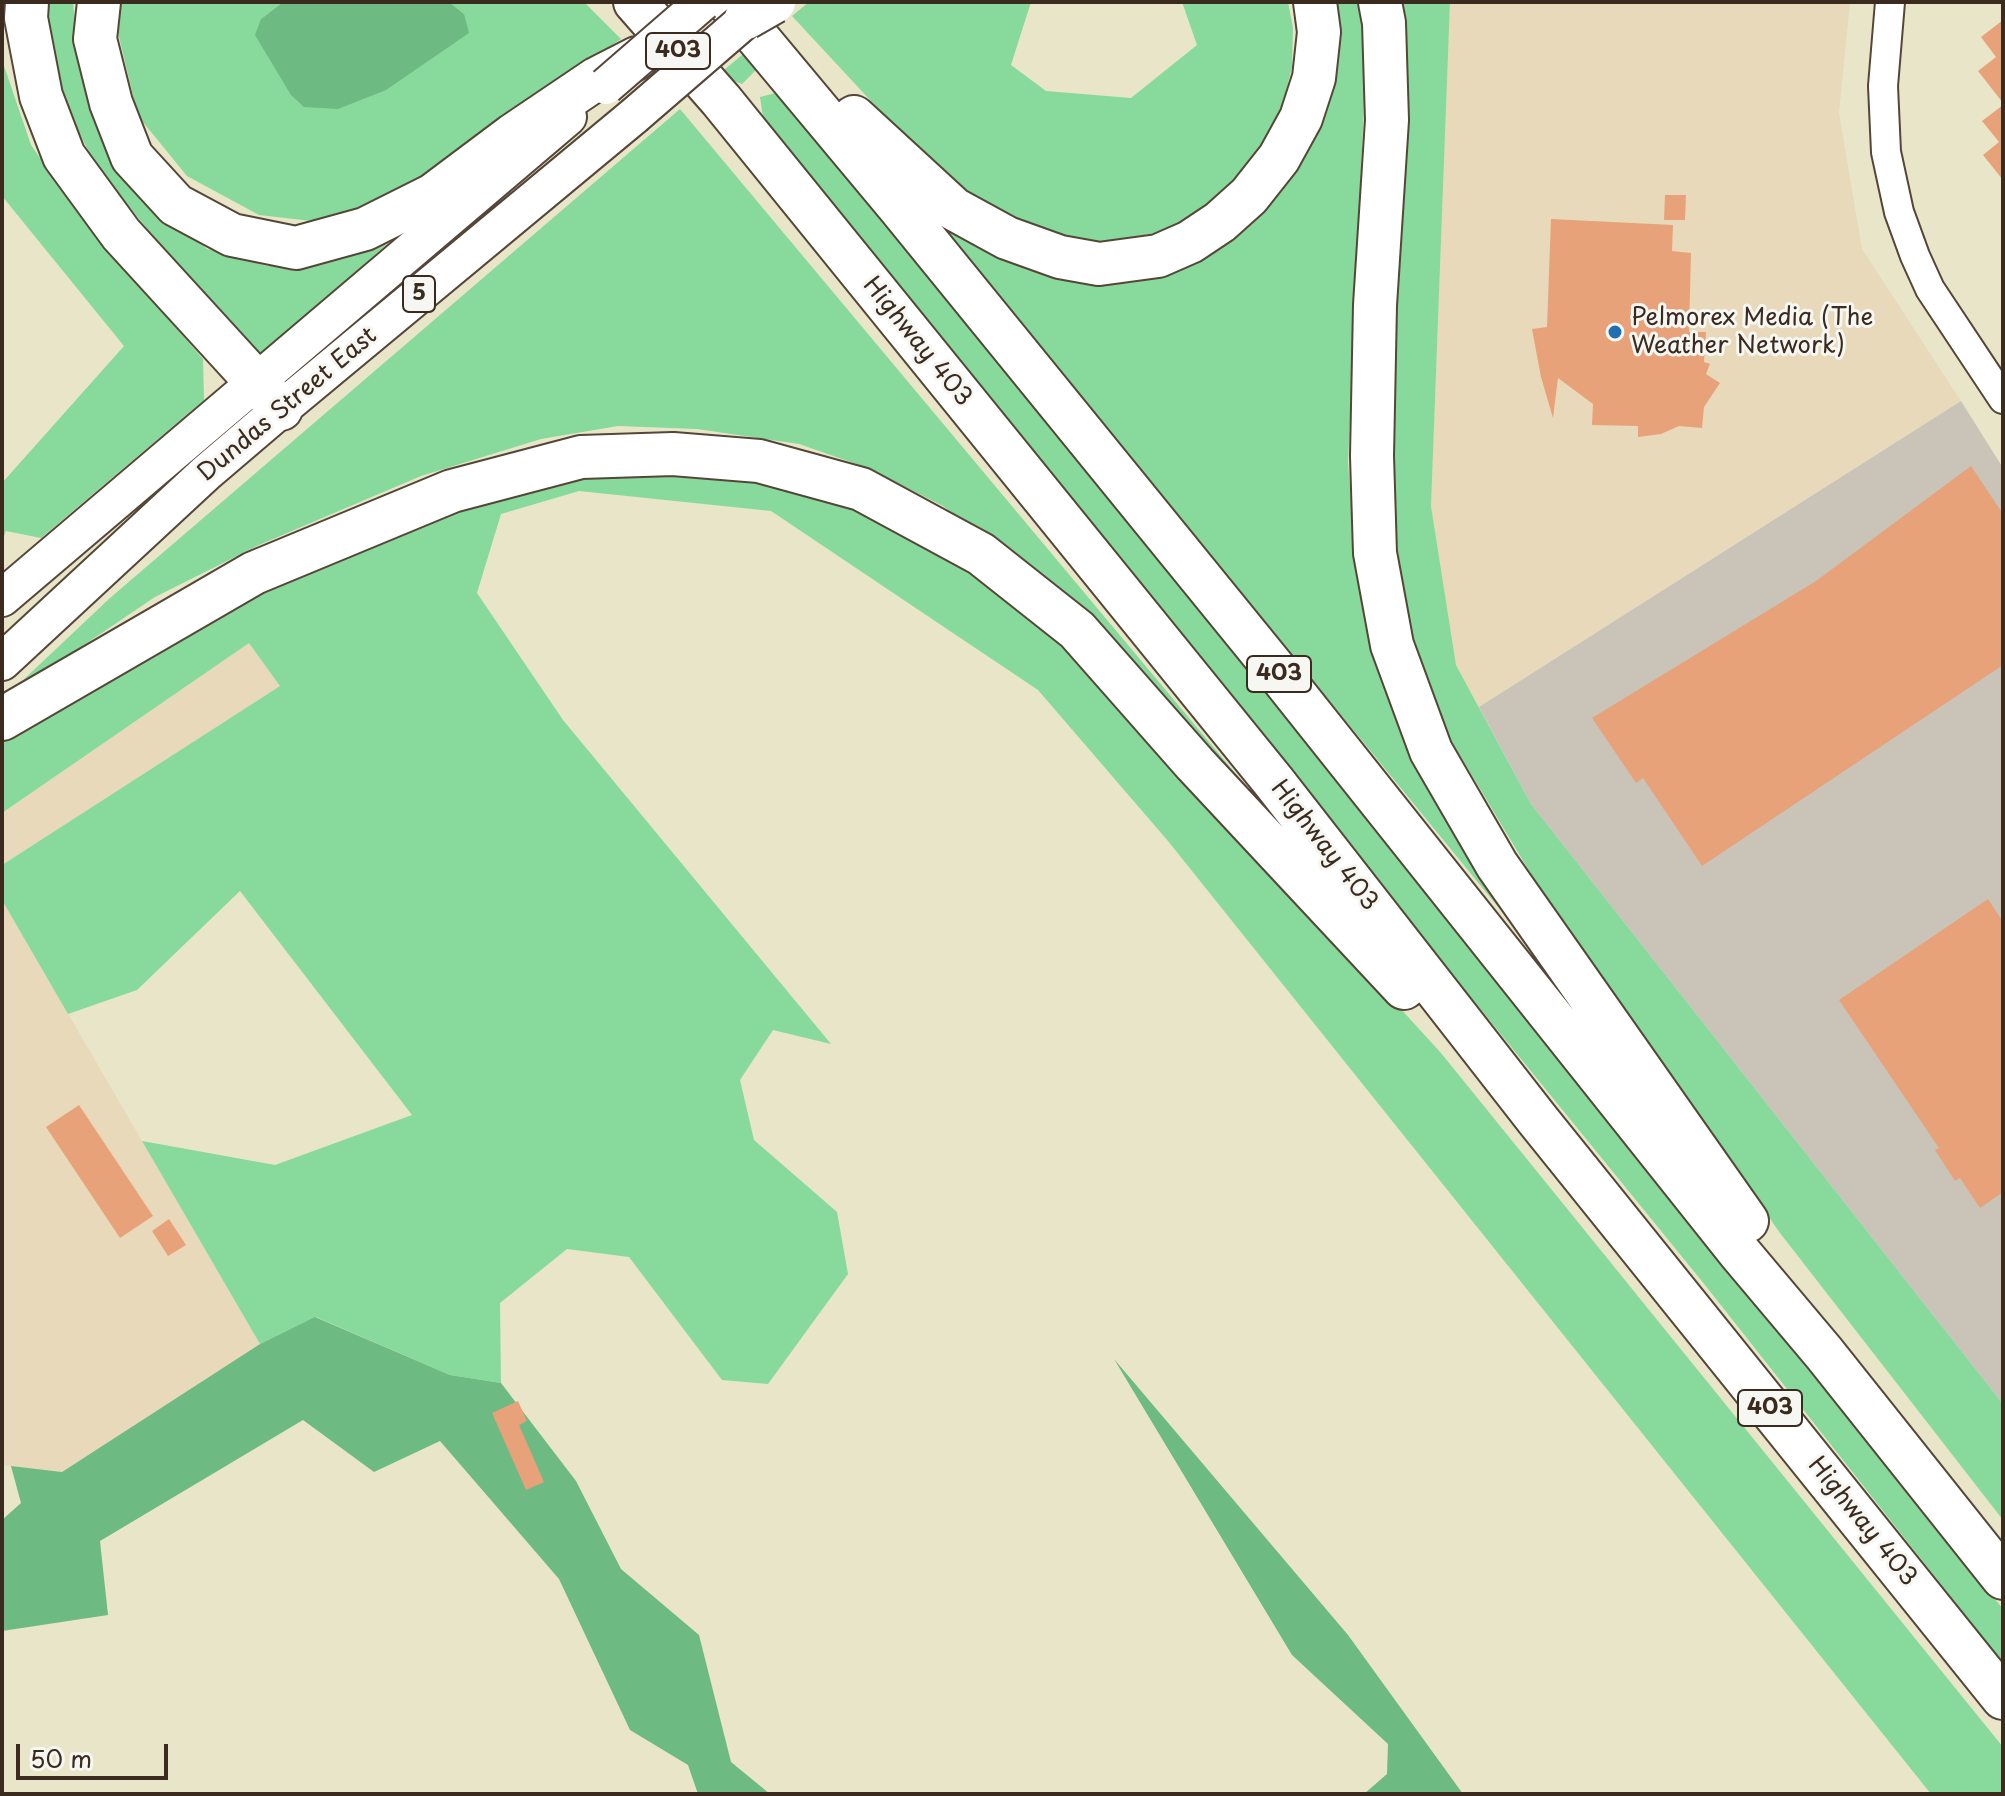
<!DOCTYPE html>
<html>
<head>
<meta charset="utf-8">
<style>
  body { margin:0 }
  #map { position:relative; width:2005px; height:1796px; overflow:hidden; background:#e9e5c8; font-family:"Playpen Sans",sans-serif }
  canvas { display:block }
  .frame { position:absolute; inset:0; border:4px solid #3b2a1e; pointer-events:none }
  .scale { position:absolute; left:16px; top:1744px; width:152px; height:36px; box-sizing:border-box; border:4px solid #3b2a1e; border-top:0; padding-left:10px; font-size:24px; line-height:28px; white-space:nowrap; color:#3b2a1e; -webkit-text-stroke:6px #f6f6f2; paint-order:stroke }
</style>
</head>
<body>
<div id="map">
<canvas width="2005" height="1796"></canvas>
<div class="frame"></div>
<div class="scale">50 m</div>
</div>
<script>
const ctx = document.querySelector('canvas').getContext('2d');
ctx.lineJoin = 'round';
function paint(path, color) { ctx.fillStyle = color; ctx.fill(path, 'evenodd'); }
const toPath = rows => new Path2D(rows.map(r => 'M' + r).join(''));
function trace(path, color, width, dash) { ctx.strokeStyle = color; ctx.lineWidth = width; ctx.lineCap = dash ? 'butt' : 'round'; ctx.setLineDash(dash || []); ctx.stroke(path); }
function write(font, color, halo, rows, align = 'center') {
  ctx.font = font + ' "Playpen Sans",sans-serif'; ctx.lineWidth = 6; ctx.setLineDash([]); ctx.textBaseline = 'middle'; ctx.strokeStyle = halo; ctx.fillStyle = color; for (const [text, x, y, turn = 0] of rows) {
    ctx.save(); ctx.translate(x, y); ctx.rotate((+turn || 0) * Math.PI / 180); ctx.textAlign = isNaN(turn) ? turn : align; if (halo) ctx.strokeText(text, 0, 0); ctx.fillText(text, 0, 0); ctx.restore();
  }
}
paint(toPath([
  [1450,2,1850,2,1839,113,1862,249,1961,401,1479,707,1456,665,1431,506],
  [250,642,280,686,2,865,2,813],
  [2,900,260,1344,62,1472,2,1465]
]), '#e8d9ba');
paint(toPath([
  [1961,401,2003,468,2003,1404,1531,804,1479,707]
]), '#c9c3b8');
paint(toPath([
  [42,2,73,2,79,62,103,132,154,202,207,249,267,266,327,261,380,236,389,242,263,355,244,344,99,171,58,92],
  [119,2,283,2,261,19,464,14,449,2,584,2,621,39,419,181,329,223,259,215,187,176,138,116,118,33],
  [809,2,1031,2,1011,65,1046,91,1131,98,1197,45,1182,2,1288,2,1293,28,1292,67,1283,104,1265,145,1239,181,1206,210,1161,232,1104,242,1050,236,995,214,923,157,792,16],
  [1325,2,1360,2,1361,8,1365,83,1348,462,1356,566,1530,946,897,172,1102,273,1260,203],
  [1404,2,1450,2,1431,506,1456,665,1531,804,2003,1404,2003,1520,1780,1233,1549,904,1446,732,1408,630,1390,536,1387,444,1407,64],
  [748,50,756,70,742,84,718,75],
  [2,60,31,145,82,219,203,359,204,400,41,538,6,531,2,541,2,483,124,346,2,196],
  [776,93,820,134,2003,1609,2003,1663,1705,1285,765,130,760,97],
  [680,109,1286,834,1049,586,943,506,868,468,799,444,697,429,618,426,541,439,421,476,259,545,155,597,78,649,2,706,2,700,110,598],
  [607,456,801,474,981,567,1095,674,1441,1053,2003,1747,2003,1794,1931,1794,1168,841,1038,690,771,511,579,491,501,514,477,593,563,720,831,1044,773,1030,740,1080,754,1140,837,1212,848,1274,768,1384,722,1380,629,1257,567,1249,500,1303,501,1383,450,1375,316,1317,260,1344,142,1141,275,1165,412,1115,240,891,137,990,68,1014,2,900,2,865,280,686,249,643,2,813,2,731,259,575]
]), '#87da9b');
paint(toPath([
  [283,2,449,2,464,14,469,33,386,90,338,109,304,107,291,95,255,35,261,19],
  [315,1317,450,1375,501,1383,576,1481,621,1569,699,1635,731,1762,770,1794,698,1794,688,1765,630,1730,559,1579,440,1441,374,1472,303,1420,100,1541,108,1615,2,1631,2,1520,21,1503,11,1466,62,1472,260,1344],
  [1114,1359,1348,1635,1463,1794,1364,1794,1387,1774,1388,1744,1292,1655]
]), '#6dba83');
paint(toPath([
  [2003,20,2003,103,1978,71,1996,57,1981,37],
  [2003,105,2003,180,1983,155,1999,142,1982,121],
  [1665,195,1686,195,1685,220,1664,220],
  [1551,219,1673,225,1672,251,1691,253,1689,332,1706,332,1704,362,1710,364,1706,374,1720,383,1704,407,1702,428,1679,426,1661,434,1638,437,1638,426,1592,425,1593,404,1558,378,1553,418,1541,377,1532,329,1547,327],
  [1971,466,2003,514,2003,665,1702,866,1643,778,1636,783,1592,718,1816,581],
  [1988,899,2003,922,2003,1192,1980,1208,1960,1178,1955,1181,1935,1150,1939,1148,1839,1000],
  [79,1105,153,1216,120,1238,46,1127],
  [169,1219,186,1245,168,1256,152,1231],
  [518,1401,527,1421,519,1425,544,1482,526,1490,492,1413]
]), '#e8a27a');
const minor = toPath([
  [1890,2,1883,86,1886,152,1899,212,1915,256,1930,289,2003,399]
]);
const major = toPath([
  [2,598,568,117],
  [2,662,206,473,281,409,634,116]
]);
const highway = toPath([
  [27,2,26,18,41,96,64,156,121,234,281,409],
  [99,2,95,39,111,103,132,157,176,205,232,235,296,248,365,229,433,195,513,135,596,79,637,58],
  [635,2,721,100,1274,782,1537,1119,2003,1698],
  [728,2,899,207,1283,679,1739,1252,1824,1353,2003,1578],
  [1380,2,1384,23,1387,120,1375,305,1372,456,1375,553,1392,645,1431,751,1497,865,1747,1221],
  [854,117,954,209,1007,238,1060,257,1099,264,1158,256,1190,242,1220,222,1249,196,1279,158,1301,118,1314,78,1319,32,1315,2],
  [2,719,254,573,452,491,581,457,673,454,759,461,861,489,981,554,1077,630,1195,764,1404,988]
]);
trace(minor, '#554638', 32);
trace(major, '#554638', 40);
trace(highway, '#554638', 46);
trace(minor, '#fff', 28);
trace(major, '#fff', 36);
trace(highway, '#fff', 42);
const majorBridge = toPath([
  [606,86,703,2],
  [634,116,766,2]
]);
const highwayBridge = toPath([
  [746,18,774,2]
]);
trace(majorBridge, '#554638', 40, []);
trace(highwayBridge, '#554638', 46, []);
trace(majorBridge, '#fff', 36);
trace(highwayBridge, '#fff', 42);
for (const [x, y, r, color] of [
  [1615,332,8,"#1f6fb2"]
]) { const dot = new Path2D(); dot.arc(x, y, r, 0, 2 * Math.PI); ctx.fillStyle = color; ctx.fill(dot); trace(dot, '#f6f6f2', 3); }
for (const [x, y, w] of [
  [678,51,64],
  [419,294,32],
  [1279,674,64],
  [1770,1408,64]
]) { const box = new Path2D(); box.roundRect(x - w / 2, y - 18, w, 36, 6); ctx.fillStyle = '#f6f6f2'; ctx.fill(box); trace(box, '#3b2a1e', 2); }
write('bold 22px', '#3b2a1e', null, [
  ["403",678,51],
  ["5",419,294],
  ["403",1279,674],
  ["403",1770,1408]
]);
write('24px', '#3b2a1e', '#f6f6f2', [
  ["Pelmorex Media (The",1631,318],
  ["Weather Network)",1631,346]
], 'left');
write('24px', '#3b2a1e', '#f6f6f2', [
  ["Highway 403",917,342,51],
  ["Dundas Street East",288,405,-40],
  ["Highway 403",1324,846,52],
  ["Highway 403",1862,1522,51]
]);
</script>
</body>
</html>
